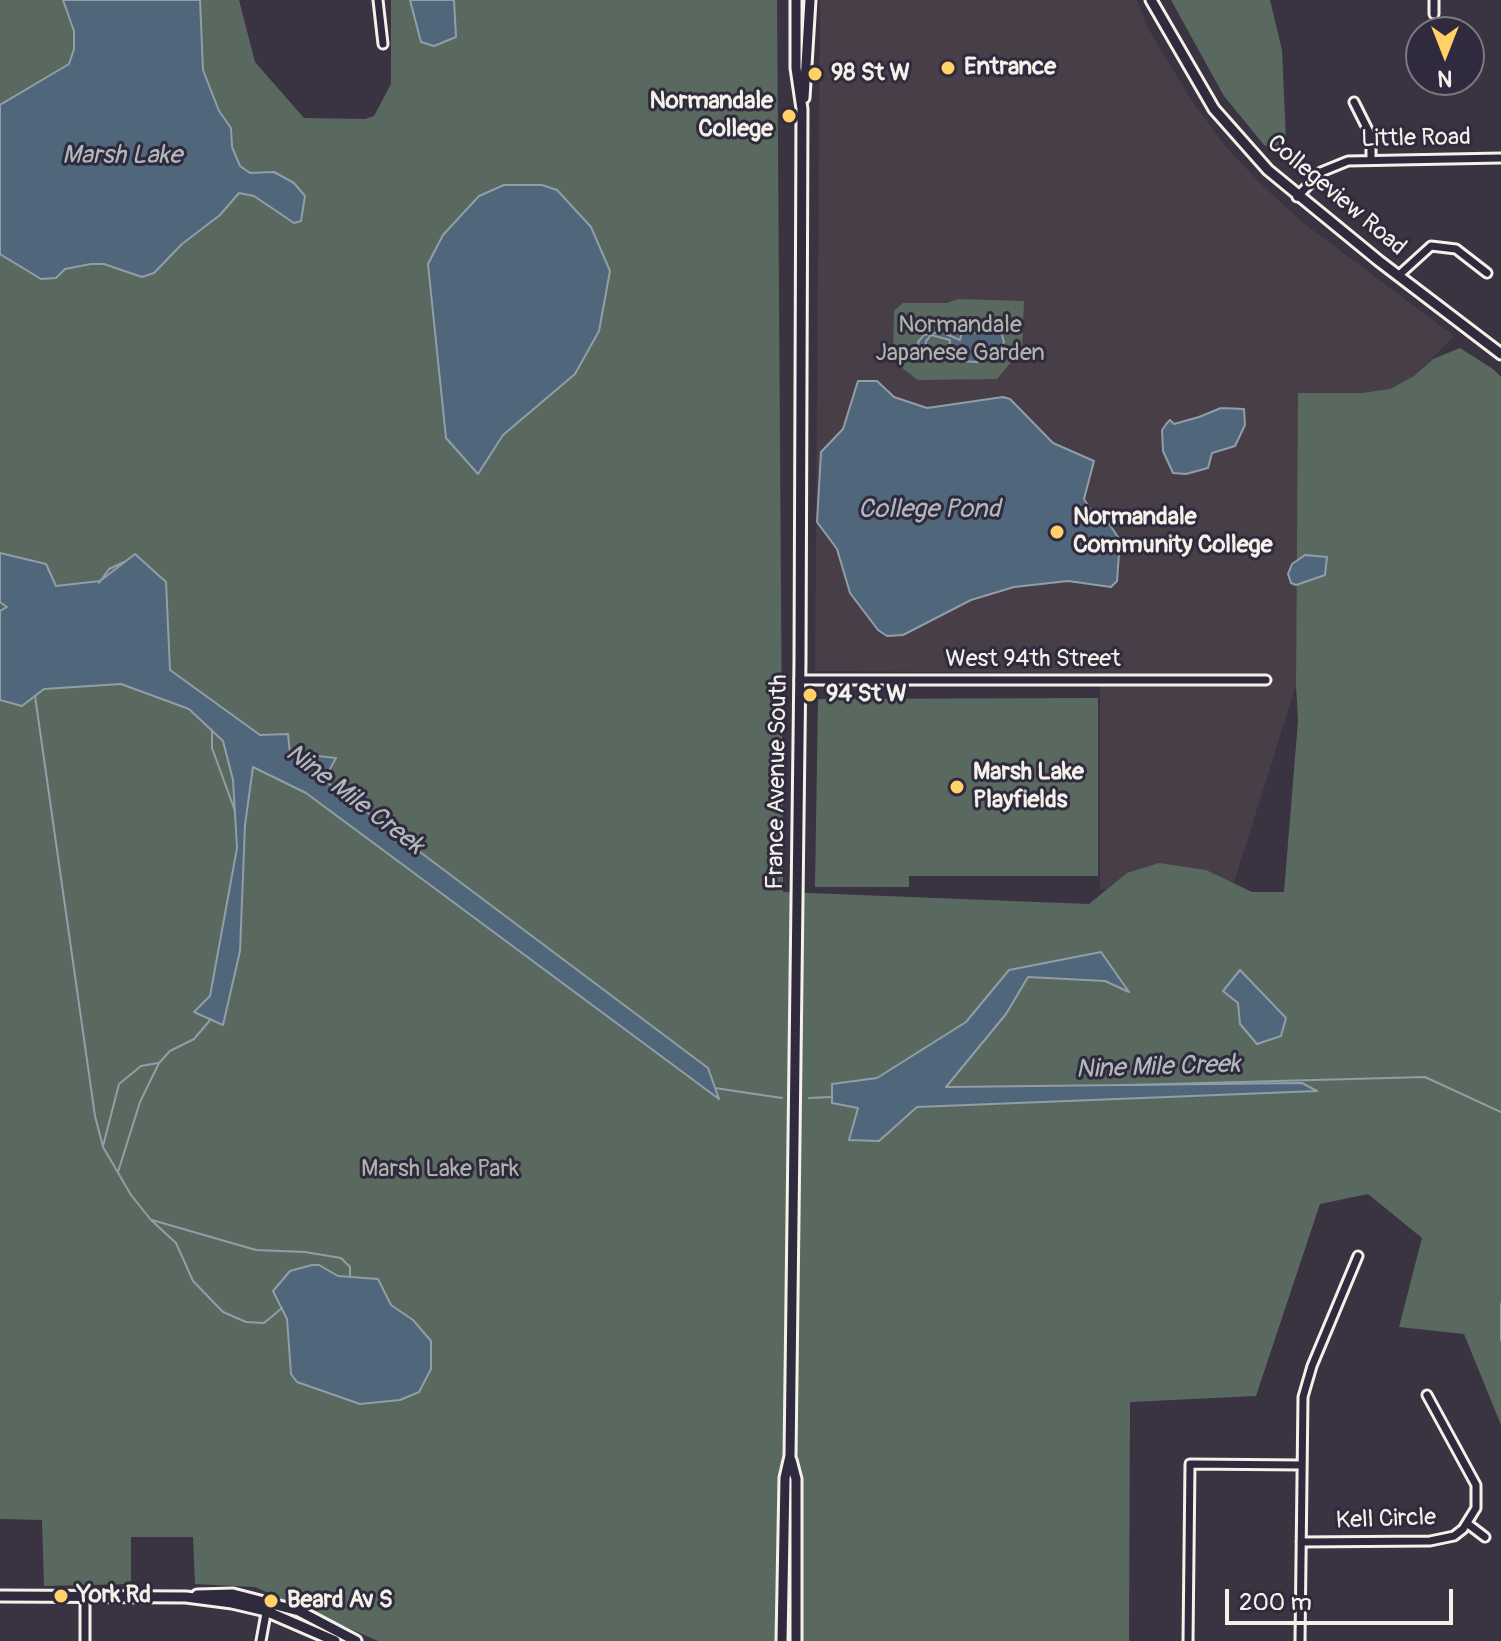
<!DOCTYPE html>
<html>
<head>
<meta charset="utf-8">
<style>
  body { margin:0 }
  #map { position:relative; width:1501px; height:1641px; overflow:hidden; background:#3a3342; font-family:Pangolin,sans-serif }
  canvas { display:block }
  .north { position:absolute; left:1405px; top:16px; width:80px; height:80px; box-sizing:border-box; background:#2f2a3d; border:2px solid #7e7a81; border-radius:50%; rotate:180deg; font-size:22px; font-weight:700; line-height:32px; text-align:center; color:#f4f1e8 }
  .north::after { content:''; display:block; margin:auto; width:28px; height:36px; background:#ffd166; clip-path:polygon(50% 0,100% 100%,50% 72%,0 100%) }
  .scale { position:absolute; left:1225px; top:1589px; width:228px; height:36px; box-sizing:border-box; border:4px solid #f4f1e8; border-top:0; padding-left:10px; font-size:24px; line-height:28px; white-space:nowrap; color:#f4f1e8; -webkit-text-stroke:6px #2f2a3d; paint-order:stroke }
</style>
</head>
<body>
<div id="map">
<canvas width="1501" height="1641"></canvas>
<div class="north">N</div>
<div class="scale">200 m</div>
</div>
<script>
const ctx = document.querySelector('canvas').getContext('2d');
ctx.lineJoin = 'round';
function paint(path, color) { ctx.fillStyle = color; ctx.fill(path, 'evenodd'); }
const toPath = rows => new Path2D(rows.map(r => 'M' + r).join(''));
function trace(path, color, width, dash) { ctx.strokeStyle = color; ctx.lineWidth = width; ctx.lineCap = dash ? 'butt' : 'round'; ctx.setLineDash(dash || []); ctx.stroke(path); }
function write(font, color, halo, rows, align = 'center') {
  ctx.font = font + ' Pangolin,sans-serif'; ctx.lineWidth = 6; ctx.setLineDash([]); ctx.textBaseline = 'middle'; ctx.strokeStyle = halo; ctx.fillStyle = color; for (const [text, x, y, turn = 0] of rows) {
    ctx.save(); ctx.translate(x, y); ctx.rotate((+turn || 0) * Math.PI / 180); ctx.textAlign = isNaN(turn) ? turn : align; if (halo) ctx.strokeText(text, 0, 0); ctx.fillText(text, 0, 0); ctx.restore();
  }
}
paint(toPath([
  [820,0,1137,0,1149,30,1192,101,1226,147,1262,185,1302,222,1454,336,1414,376,1390,389,1361,393,1299,394,1296,685,1231,892,1100,889,1100,673,815,671]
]), '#483e48');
paint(toPath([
  [0,0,239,0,255,62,304,118,365,119,374,116,391,84,391,0,777,0,783,892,1089,904,1127,873,1159,863,1206,870,1252,892,1284,892,1298,721,1296,685,1298,393,1361,393,1390,389,1414,376,1433,359,1460,348,1493,369,1501,377,1501,1425,1464,1334,1399,1327,1422,1238,1368,1194,1320,1204,1256,1396,1130,1402,1129,1641,378,1641,255,1587,195,1584,193,1537,131,1537,131,1584,44,1586,42,1520,0,1519],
  [1171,0,1270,0,1282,50,1286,140,1281,153,1264,145,1224,96],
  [958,299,1024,301,1022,349,997,379,918,380,893,361,894,311,903,303,947,303],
  [1098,698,1098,876,909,876,909,887,815,887,818,699]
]), '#5a695f');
const water = toPath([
  [63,0,200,0,203,70,219,111,231,128,232,147,240,166,250,173,274,172,294,183,305,196,301,221,294,223,254,196,239,193,220,215,182,244,154,273,142,277,104,264,91,264,65,269,56,278,41,279,0,254,0,105,69,64,74,49,74,31,63,0],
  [410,0,454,0,456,37,434,46,421,42,410,0],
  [504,185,542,185,557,190,591,227,610,271,599,331,575,374,503,435,478,474,446,438,428,264,443,235,479,196,504,185],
  [970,330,974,333,993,330,1002,335,1004,342,994,358,978,362,958,361,949,349,950,340,931,335,926,341,924,361,918,342,924,335,941,332,960,340,962,331,970,330],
  [858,381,877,381,894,397,927,408,1003,397,1010,399,1053,443,1094,461,1084,499,1092,512,1106,510,1104,516,1120,540,1117,581,1111,587,1068,581,1014,587,971,600,903,635,887,636,878,630,850,593,837,549,817,522,821,452,843,429,858,381],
  [1221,408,1244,409,1245,425,1235,446,1212,453,1208,468,1186,474,1173,473,1163,451,1162,430,1167,423,1170,420,1174,424,1199,417,1221,408],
  [0,553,46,564,56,586,100,581,135,554,166,582,170,670,260,735,288,734,290,753,336,758,324,780,708,1068,719,1099,306,793,253,767,245,825,240,951,223,1025,194,1012,210,996,237,848,233,780,223,741,189,709,121,684,44,689,22,706,0,700,0,611,7,607,0,602,0,553],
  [1305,555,1327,557,1325,575,1296,585,1291,583,1288,574,1292,564,1305,555],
  [1101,952,1129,992,1105,981,1028,977,1006,1014,946,1087,1302,1083,1317,1091,917,1107,879,1141,849,1140,858,1108,832,1103,832,1084,877,1078,966,1022,1009,970,1101,952],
  [1240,970,1286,1018,1281,1036,1257,1044,1240,1024,1238,1003,1223,991,1240,970],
  [312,1265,319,1265,338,1276,378,1279,391,1305,413,1320,431,1341,431,1369,419,1392,400,1400,360,1404,297,1382,291,1374,287,1319,273,1291,290,1271,312,1265]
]);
paint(water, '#50667b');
trace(water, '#929ea7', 2);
trace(toPath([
  [99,583,109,569,124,562],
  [35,696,95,1116,103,1147,131,1195,151,1220,176,1243,193,1281,223,1312,246,1322,264,1323,282,1308],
  [212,730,212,748,235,811],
  [1130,1085,1425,1077,1501,1112],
  [715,1088,782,1098],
  [809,1098,832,1097],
  [103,1146,119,1084,141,1066,158,1063],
  [118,1172,140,1102,159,1063,170,1051,194,1039,211,1019],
  [152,1220,256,1250,305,1252,341,1258,350,1267,350,1277],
  [1501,1304,1501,1340]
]), '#929ea7', 2);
const street = toPath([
  [378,0,383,44],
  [1434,0,1434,14],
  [1354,102,1371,136,1371,159],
  [1297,197,1321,172,1348,161,1501,158],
  [1398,276,1431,246,1456,249,1487,273],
  [799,680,1266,680],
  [1468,1524,1485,1537],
  [1301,1542,1430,1541,1454,1536,1463,1529,1476,1508,1476,1485,1427,1395],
  [85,1641,85,1596],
  [261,1641,267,1608],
  [1188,1641,1190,1464,1302,1465],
  [1300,1641,1303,1397,1312,1366,1358,1256]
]);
const secondary = toPath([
  [1151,0,1214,109,1268,170,1379,261,1501,354],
  [804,98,810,0],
  [791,1460,796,1479,796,1641],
  [197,1595,233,1594,299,1611,356,1641],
  [0,1596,186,1597,232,1603,266,1611,335,1641],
  [782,1641,785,1478,790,1456,800,661,802,109,796,68,796,0]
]);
trace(street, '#f4f1e8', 13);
trace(secondary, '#f4f1e8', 15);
trace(street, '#2f2a3d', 7);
trace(secondary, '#2f2a3d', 9);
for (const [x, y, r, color] of [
  [948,68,8,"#ffd166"],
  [815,74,8,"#ffd166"],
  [789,116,8,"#ffd166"],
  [1057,532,8,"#ffd166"],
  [810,695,8,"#ffd166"],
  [957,787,8,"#ffd166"],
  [61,1596,8,"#ffd166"],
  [271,1601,8,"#ffd166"]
]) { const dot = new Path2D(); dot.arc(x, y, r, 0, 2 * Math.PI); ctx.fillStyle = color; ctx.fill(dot); trace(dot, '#2f2a3d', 3); }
write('bold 24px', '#f4f1e8', '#2f2a3d', [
  ["Entrance",964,68],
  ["98 St W",831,74],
  ["Normandale",773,102,"right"],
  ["College",773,130,"right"],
  ["Normandale",1073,518],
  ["Community College",1073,546],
  ["94 St W",826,695],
  ["Marsh Lake",973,773],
  ["Playfields",973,801],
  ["York Rd",77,1596],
  ["Beard Av S",287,1601]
], 'left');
write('24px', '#f4f1e8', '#2f2a3d', [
  ["Little Road",1416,139,-1],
  ["Collegeview Road",1336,196,40],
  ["West 94th Street",1033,660],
  ["France Avenue South",778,782,-89],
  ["Kell Circle",1386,1520,-2]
]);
write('24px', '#afb4aa', '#2f2a3d', [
  ["Normandale",960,326],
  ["Japanese Garden",960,354],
  ["Marsh Lake Park",440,1170]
]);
write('italic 26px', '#b2b9bc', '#2f2a3d', [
  ["Marsh Lake",122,156],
  ["College Pond",929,510],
  ["Nine Mile Creek",354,800,37],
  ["Nine Mile Creek",1158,1068,-2]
]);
</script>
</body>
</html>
